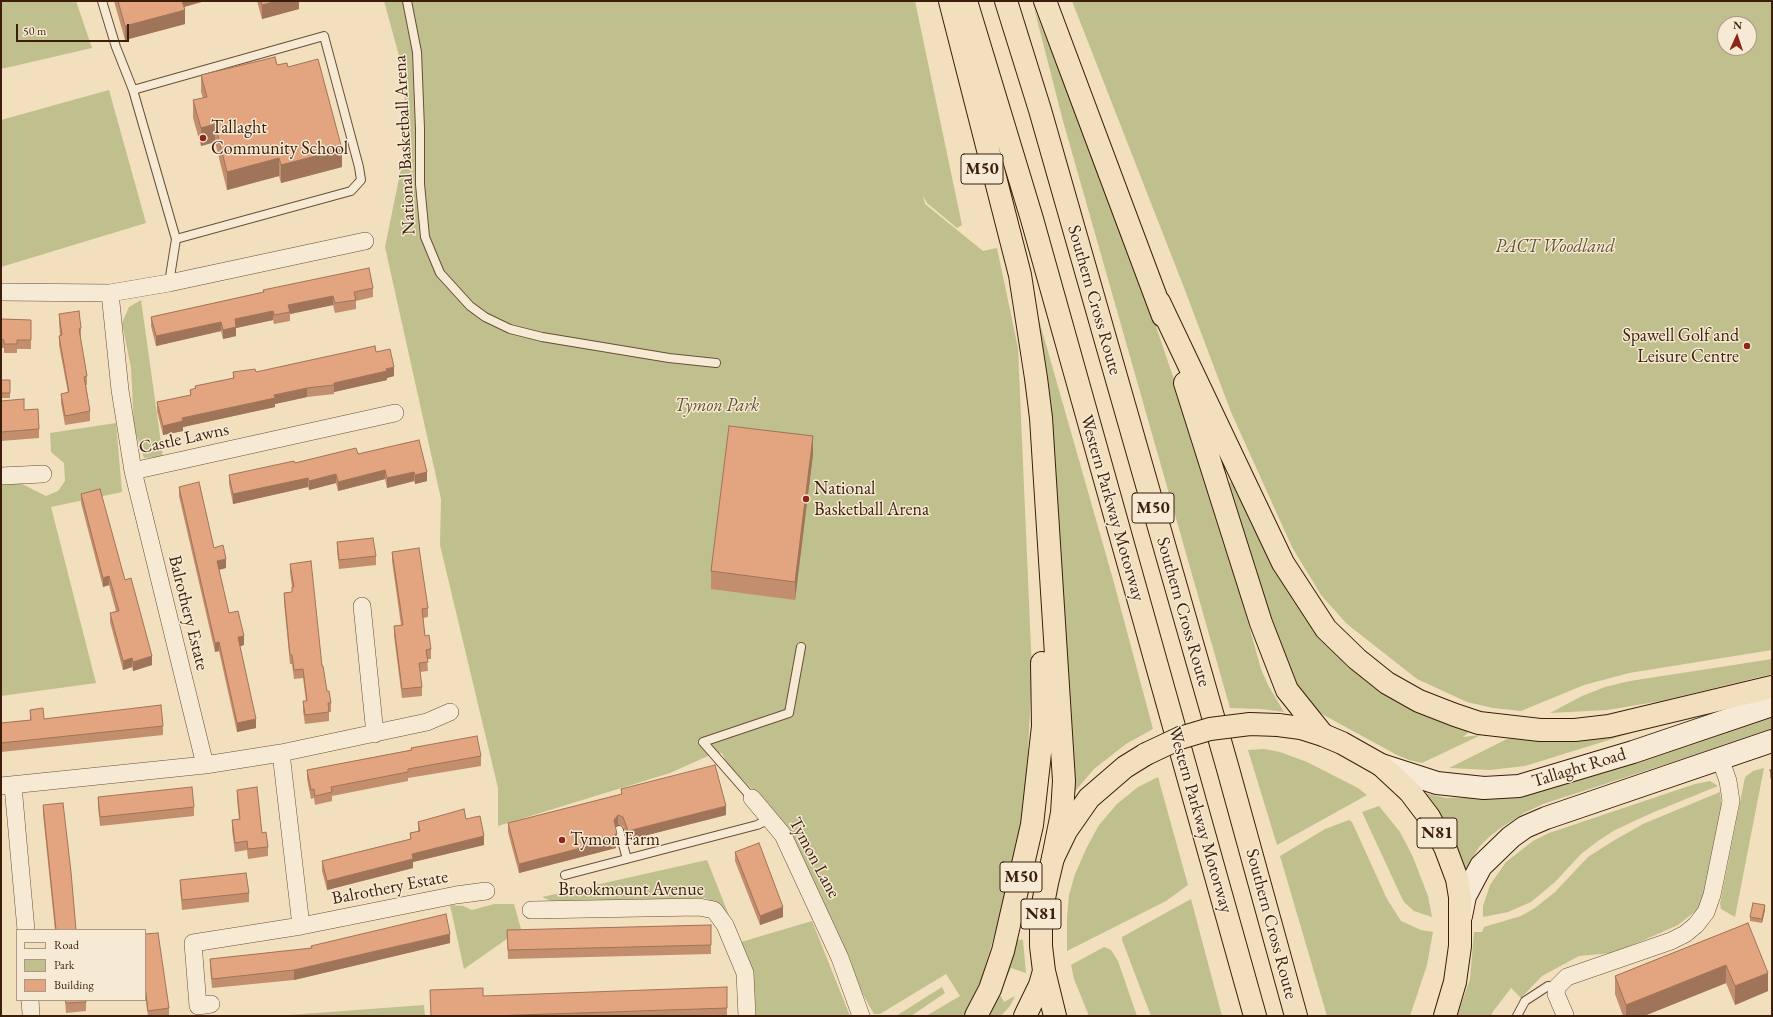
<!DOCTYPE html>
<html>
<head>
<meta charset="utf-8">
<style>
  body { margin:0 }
  #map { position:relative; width:1773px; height:1017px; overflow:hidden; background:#f2dfbd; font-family:"EB Garamond",serif }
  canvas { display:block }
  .frame { position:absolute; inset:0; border:2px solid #3c1e0b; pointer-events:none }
  .legend { position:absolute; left:16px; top:929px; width:130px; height:72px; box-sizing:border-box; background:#f7ead4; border:1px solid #ac9884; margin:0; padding:5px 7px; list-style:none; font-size:12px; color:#3c1e0b }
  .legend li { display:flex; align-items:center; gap:8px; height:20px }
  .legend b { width:20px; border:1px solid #ac9884 }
  .north { position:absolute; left:1717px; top:16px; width:40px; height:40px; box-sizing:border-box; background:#f7ead4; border:1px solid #ac9884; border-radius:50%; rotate:3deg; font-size:11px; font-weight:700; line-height:16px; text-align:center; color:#3c1e0b }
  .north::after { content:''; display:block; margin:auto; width:14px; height:18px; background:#8f2418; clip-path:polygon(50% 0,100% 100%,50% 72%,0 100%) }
  .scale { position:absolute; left:16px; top:24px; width:113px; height:18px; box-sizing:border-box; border:2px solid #3c1e0b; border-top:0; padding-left:5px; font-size:12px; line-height:14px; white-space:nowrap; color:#3c1e0b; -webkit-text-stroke:3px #f7ead4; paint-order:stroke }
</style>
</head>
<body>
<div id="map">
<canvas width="1773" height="1017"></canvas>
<div class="frame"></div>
<ul class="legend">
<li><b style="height:5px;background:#f2dfbd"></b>Road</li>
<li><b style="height:11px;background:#bfc08e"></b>Park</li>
<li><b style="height:11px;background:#e3a57f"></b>Building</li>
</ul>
<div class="north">N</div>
<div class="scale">50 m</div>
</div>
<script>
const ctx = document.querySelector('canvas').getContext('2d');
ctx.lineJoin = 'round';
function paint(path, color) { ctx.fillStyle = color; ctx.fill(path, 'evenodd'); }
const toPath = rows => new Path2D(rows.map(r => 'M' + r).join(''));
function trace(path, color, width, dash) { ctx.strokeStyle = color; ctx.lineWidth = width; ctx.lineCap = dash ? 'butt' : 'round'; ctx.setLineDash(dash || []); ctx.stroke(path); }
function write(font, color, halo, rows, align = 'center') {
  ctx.font = font + ' "EB Garamond",serif'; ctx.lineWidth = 3; ctx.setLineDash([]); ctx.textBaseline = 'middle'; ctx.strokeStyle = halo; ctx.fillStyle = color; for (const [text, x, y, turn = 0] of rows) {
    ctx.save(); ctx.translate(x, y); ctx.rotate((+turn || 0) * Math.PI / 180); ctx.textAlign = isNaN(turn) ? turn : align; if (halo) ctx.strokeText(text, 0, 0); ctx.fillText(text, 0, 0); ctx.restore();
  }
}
paint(toPath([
  [1,1,76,1,92,48,1,69],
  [384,1,915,1,962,225,957,228,927,203,923,196,925,204,983,251,997,248,1018,348,1032,671,1026,792,1022,823,998,923,981,980,963,1016,926,1016,960,996,946,974,880,1014,874,1014,857,984,778,816,726,762,722,753,708,756,670,773,498,826,498,788,440,545,441,499,385,247,403,159,405,116,404,74],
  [1072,1,1772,1,1772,650,1629,673,1584,685,1521,711,1493,708,1467,702,1417,679,1347,624,1321,595,1292,547,1231,412,1183,285],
  [1725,24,1749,24,1749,48,1725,48],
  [1034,8,1095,162,1149,306,1207,476,1261,669,1268,685,1284,712,1261,709,1230,708,1063,121],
  [109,90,146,223,1,267,1,120],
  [141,300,163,457,144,458,134,428,131,368,122,323,129,307],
  [1037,313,1114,583,1153,729,1126,744,1094,769,1071,796,1053,428],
  [116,423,122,492,51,507,96,683,1,696,1,484,20,483,46,496,58,491,65,481,64,463,51,452,50,433],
  [1236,480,1278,572,1293,600,1306,617,1470,731,1463,737,1481,735,1422,763,1409,760,1397,755,1320,713,1304,698,1288,675,1227,484],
  [1772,659,1772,674,1661,701,1607,710,1550,713,1582,696,1605,687,1630,681],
  [1772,712,1772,730,1543,804,1524,813,1502,827,1488,838,1479,847,1465,870,1460,854,1439,812,1424,793,1447,798,1497,797],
  [1686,716,1525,766,1490,770,1449,768,1507,739,1574,735],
  [1264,749,1280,752,1307,762,1358,788,1367,795,1277,845,1248,750],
  [1764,768,1735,917,1721,909,1720,904,1745,777,1753,771],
  [1158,777,1188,885,1166,901,1067,951,1067,917,1069,895,1075,874,1087,847,1099,825,1117,804,1138,787],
  [1710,781,1718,786,1654,812,1615,830,1598,841,1581,854,1555,882,1531,902,1508,912,1483,917,1483,906,1490,885,1506,862,1533,841,1549,833,1695,784],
  [1720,792,1722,811,1706,893,1697,910,1678,925,1642,941,1611,953,1579,956,1542,976,1521,998,1511,988,1492,1013,1492,1016,1457,1016,1470,979,1474,932,1482,932,1484,927,1521,916,1535,908,1555,892,1588,857,1613,841,1643,824],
  [1379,806,1400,832,1413,857,1428,896,1432,917,1414,911,1404,902,1400,894,1362,812],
  [1349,820,1352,822,1387,899,1401,921,1421,930,1433,932,1427,965,1410,1016,1327,1016,1280,856,1325,829],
  [707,860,736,933,719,904,705,898,553,902,542,897],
  [1191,899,1222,1016,1151,1016,1122,940,1122,937],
  [494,904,514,904,521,929,464,969,450,905,463,906,472,910],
  [812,921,850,1016,752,1016,741,942],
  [1010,939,1023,940,1026,973,1011,968,1006,979,997,989,1004,1002,1015,996,1010,1006,1001,1016,981,1016],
  [1104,947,1111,950,1118,961,1137,1016,1089,1016,1074,979,1071,965],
  [942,987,945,993,911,1016,896,1016],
  [424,1005,425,1016,276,1016]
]), '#bfc08e');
const lane = toPath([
  [102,1,116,47,133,90],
  [407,1,417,52,420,129,420,184,425,237,440,273,470,306,485,317,510,329,542,337,669,358,716,363],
  [169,283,176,239,133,90,324,36,359,167,361,180,351,191,176,239],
  [752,798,703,742,789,713,801,647],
  [619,830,627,859],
  [565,875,757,825,770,819],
  [1517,1016,1525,1001,1548,986,1557,987]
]);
const street = toPath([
  [1,292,110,293,169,283,365,241],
  [110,293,120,390,133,471,205,765],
  [133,471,395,413],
  [1,476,43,474],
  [362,606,375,734],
  [281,753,301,926],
  [1,786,205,765,281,753,427,722,450,712],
  [13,786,26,930],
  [752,798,783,835,840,958,861,1016],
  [531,910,699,907,714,910,725,925,745,973,747,1016],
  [30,1000,31,1014],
  [211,1004,198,1006,193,943,301,926,456,895,486,891],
  [1565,1015,1556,994,1557,987,1567,977,1671,941,1685,934,1696,925,1706,912,1712,895,1731,801,1728,781,1720,758]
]);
const secondary = toPath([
  [1381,765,1437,783,1484,788,1519,786,1633,752,1772,705],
  [1461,916,1465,896,1481,866,1511,837,1525,827,1546,818,1772,741]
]);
const primary = toPath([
  [1278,725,1301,728,1323,735,1342,743,1381,765,1410,792,1429,817,1445,847,1457,879,1460,897,1460,946,1455,982,1445,1016],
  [1025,1016,1040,985,1044,971],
  [1055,1016,1044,971,1041,946,1041,914,1047,883,1053,858,1066,831,1089,798,1125,767,1146,754]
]);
const highway = toPath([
  [950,1,1020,275,1036,378,1041,418,1064,781,1062,813,1053,858],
  [966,1,1032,219,1255,1016],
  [1006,1,1040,110,1228,769,1296,1016],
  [1045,1,1163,316],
  [1159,302,1283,563,1326,629,1357,659,1387,683,1419,701,1455,715,1479,723,1540,730,1575,730,1609,726,1772,687],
  [1185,383,1261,623,1287,690,1323,735],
  [976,1016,990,989,1003,951,1032,825,1043,726,1042,663]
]);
trace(lane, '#6a4e38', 10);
trace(street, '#6a4e38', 18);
trace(secondary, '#3c1e0b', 24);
trace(primary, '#3c1e0b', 24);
trace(highway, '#3c1e0b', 24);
trace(lane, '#f7ead4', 8);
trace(street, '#f7ead4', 17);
trace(secondary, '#f7ead4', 22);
trace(primary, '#f2dfbd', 22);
trace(highway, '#f2dfbd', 22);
const primaryBridge = toPath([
  [1146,754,1180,738,1210,729,1250,724,1278,725]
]);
trace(primaryBridge, '#3c1e0b', 24, []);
trace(primaryBridge, '#f2dfbd', 22);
paint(toPath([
  [114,1,205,1,184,7,185,24,125,40],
  [257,1,299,1,299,9,262,19],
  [277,65,288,67,342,167,281,183,279,176,227,190,215,142,201,146,193,118,193,100,203,98,201,92,201,75],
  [373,288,373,297,356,301,356,309,335,313,333,305,290,314,290,321,274,324,273,320,236,328,236,336,223,339,221,331,156,346,151,326,151,317,263,292,263,290],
  [59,314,81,328,81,338,80,338,87,376,87,385,86,385,90,411,90,421,65,425,61,403,61,394,68,393,59,345,59,336,60,336,59,323],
  [1,319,31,320,31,349,17,349,17,353,4,353,4,348,1,348],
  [376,352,394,376,387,378,387,380,334,392,334,394,307,397,275,404,275,407,183,427,183,431,163,435,157,411,157,402,190,395,190,390,195,389,195,386,233,378,233,372,256,372],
  [1,380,10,380,10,398,1,398],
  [1,401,24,410,39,429,39,438,1,441],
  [419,440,427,481,415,484,414,481,387,488,385,479,338,491,336,483,309,490,308,487,233,504,229,484,229,475,295,463,358,454],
  [813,454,795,600,711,589,711,571],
  [179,487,226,568,219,570,229,613,244,645,240,646,256,728,237,732,219,651,215,652,179,496],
  [81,494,125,580,152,665,133,671,132,667,123,670,110,622,110,613,116,611,109,585,103,587,81,503],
  [337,542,376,556,376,565,339,569,337,551],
  [392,552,428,608,428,617,423,618,425,636,431,649,431,659,427,659,428,671,420,672,422,687,422,696,402,698,394,636,394,626,401,625,392,561],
  [290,564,322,666,327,691,331,703,331,712,329,712,329,721,305,724,303,711,303,701,306,701,303,678,294,679,292,664,290,664,284,602,284,593,292,592,292,587,290,573],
  [30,710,44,719,163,726,163,735,1,752,1,723,30,720],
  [411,748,481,756,481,766,408,778,408,781,332,796,332,801,315,805,314,798,311,799,307,779,307,770,411,750],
  [1770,770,1772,770,1772,782,1770,777],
  [621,789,726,815,628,840,623,826,618,825,615,827,617,843,616,843,616,848,519,873,508,832,508,823,621,794],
  [237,790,262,833,268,847,268,856,248,859,247,850,235,852,232,830,232,820,239,820,237,799],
  [98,797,194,807,194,816,100,826,98,806],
  [43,805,76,930,55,930,43,814],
  [466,819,484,845,413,862,413,868,327,890,322,871,322,861,410,839,410,833,418,831,418,822],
  [1772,833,1772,844,1771,844,1771,836],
  [735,852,783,917,760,925,735,861],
  [180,880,249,893,249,902,182,910,180,889],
  [1765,910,1762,923,1750,921,1750,917],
  [1748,923,1768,991,1735,1005,1726,983,1644,1016,1623,1016,1615,994,1615,976],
  [711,925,711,954,508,959,507,930],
  [145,934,169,1008,169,1016,148,1016,145,995],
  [450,943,294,980,212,988,210,968,210,959,311,948,311,946],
  [430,990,483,996,727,1008,727,1016,431,1016],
  [65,1000,86,1000,86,1011,66,1013]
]), '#c38e6d');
paint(toPath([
  [180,1,205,1,180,8],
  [277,1,299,1,299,9,262,19,262,5],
  [185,10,185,24,125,40,125,26],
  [215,124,215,142,201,146,201,128],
  [342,149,342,167,281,183,281,165],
  [279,158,279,176,227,190,227,172],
  [333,296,333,305,290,314,288,305],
  [273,311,273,320,236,328,236,336,223,339,223,330,235,319],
  [221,322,221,331,156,346,156,336],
  [394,367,394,376,387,378,387,380,334,392,334,383],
  [307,388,307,397,275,404,275,407,183,427,183,431,163,435,163,426,182,418,274,395],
  [813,436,813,454,795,600,795,582],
  [385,470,385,479,338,491,338,482],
  [414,472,414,481,387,488,387,478],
  [427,472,427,481,415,484,415,475],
  [336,474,336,483,309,490,309,481],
  [308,478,308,487,233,504,233,494],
  [226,559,226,568,217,570,217,561],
  [109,576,109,585,103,587,103,578],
  [244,636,244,645,238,647,238,637],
  [219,642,219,651,215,652,215,643],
  [152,656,152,665,133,671,133,662],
  [132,658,132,667,123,670,123,661],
  [256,719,256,728,237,732,237,723],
  [726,806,726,815,628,840,628,831],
  [618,815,618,825,614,829,614,820],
  [617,834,617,843,616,843,616,848,519,873,519,864],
  [484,836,484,845,413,862,413,868,327,890,327,881,412,854],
  [1765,905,1765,910,1762,923,1762,919],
  [783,907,783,917,760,925,760,916],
  [450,934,450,943,294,980,294,970],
  [1726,965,1726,983,1644,1016,1626,1016,1626,1005],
  [1768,973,1768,991,1735,1005,1735,986]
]), '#9f7459');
const building = toPath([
  [118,1,182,1,185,10,125,26,118,1],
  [261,1,277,1,262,5,261,1],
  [275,57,277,65,287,63,288,67,318,59,342,149,281,165,279,158,227,172,215,124,201,128,193,100,207,97,201,75,275,57],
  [369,268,373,288,354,292,356,300,335,303,333,296,288,305,290,312,274,315,273,311,235,319,236,327,223,330,221,322,156,336,151,317,264,292,263,290,369,268],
  [79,311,81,328,79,329,87,376,84,377,90,411,65,416,61,394,69,392,59,336,62,335,59,314,79,311],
  [1,319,31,320,31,340,17,340,17,344,4,344,4,340,1,339,1,319],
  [375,346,376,352,390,349,394,367,386,369,387,371,334,383,334,385,307,388,274,395,275,398,182,418,183,421,163,426,157,402,191,395,190,390,196,388,195,386,234,378,233,372,255,369,256,372,375,346],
  [1,380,10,380,10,393,1,393,1,380],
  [24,399,24,410,38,409,39,429,1,432,1,401,24,399],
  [729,426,813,436,795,582,711,571,729,426],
  [419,440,427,472,415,475,414,472,387,478,385,470,338,482,336,474,309,481,308,478,233,494,229,475,294,461,295,463,356,448,358,454,419,440],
  [199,482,214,548,223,545,226,559,217,561,229,613,238,611,244,636,238,637,256,719,237,723,219,642,215,643,179,487,199,482],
  [100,489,125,580,131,578,152,656,133,662,132,658,123,661,110,613,119,611,109,576,103,578,81,494,100,489],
  [373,538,376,556,339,560,337,542,373,538],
  [419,548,428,608,422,609,425,636,429,635,431,649,426,650,428,662,419,663,422,687,402,689,394,626,403,625,392,552,419,548],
  [311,561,322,666,323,666,327,691,329,691,331,703,328,703,329,712,305,715,303,701,307,701,303,669,294,670,292,655,290,655,284,593,292,592,292,587,294,587,290,564,311,561],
  [161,705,163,726,1,743,1,723,31,720,30,710,43,708,44,719,161,705],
  [477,736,481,756,408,769,408,772,331,787,332,792,315,796,314,789,311,790,307,770,412,750,411,748,477,736],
  [715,765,726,806,628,831,623,817,618,815,614,820,617,834,615,834,616,839,519,864,508,823,622,794,621,789,715,765],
  [1770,770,1772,770,1772,776,1770,770],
  [192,787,194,807,100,817,98,797,192,787],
  [257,787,262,833,266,832,268,847,248,849,247,841,235,843,232,820,240,819,237,790,257,787],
  [63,803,71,872,76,930,56,930,43,805,63,803],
  [464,809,466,819,480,816,484,836,412,854,413,859,327,881,322,861,411,839,410,833,420,831,418,822,464,809],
  [759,843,783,907,760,916,735,852,759,843],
  [246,873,249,893,182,900,180,880,246,873],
  [1753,903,1765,905,1762,919,1750,917,1753,903],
  [446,914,450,934,294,970,212,979,210,959,312,948,311,946,446,914],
  [1748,923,1768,973,1735,986,1726,965,1626,1005,1615,976,1748,923],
  [711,925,711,945,508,950,507,930,711,925],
  [158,933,169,1008,148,1011,145,986,145,934,158,933],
  [727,987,727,1008,490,1016,431,1016,430,990,483,988,483,996,727,987],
  [65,1000,86,1000,86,1002,66,1003,65,1000]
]);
paint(building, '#e3a57f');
trace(building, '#9f7459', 1);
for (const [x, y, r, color] of [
  [203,138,4,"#8f2418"],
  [1747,346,4,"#8f2418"],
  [806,499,4,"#8f2418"],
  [562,840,4,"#8f2418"]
]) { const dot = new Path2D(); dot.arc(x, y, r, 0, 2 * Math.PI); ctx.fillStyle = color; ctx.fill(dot); trace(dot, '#f7ead4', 1.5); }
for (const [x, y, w] of [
  [982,169,42],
  [1153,508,42],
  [1437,833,40],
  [1021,877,42],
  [1041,914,40]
]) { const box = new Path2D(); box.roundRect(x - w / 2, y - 15, w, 30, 3); ctx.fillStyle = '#f7ead4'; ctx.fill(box); trace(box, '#3c1e0b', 1); }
write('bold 17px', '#3c1e0b', null, [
  ["M50",982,169],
  ["M50",1153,508],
  ["N81",1437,833],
  ["M50",1021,877],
  ["N81",1041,914]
]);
write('18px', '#3c1e0b', '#f7ead4', [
  ["Tallaght",211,128],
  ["Community School",211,149],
  ["Spawell Golf and",1739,336,"right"],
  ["Leisure Centre",1739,357,"right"],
  ["National",814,489],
  ["Basketball Arena",814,510],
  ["Tymon Farm",570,840]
], 'left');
write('18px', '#3c1e0b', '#f7ead4', [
  ["National Basketball Arena",405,145,-93],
  ["Southern Cross Route",1094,300,74],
  ["Castle Lawns",184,439,-12],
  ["Western Parkway Motorway",1112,508,74],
  ["Southern Cross Route",1183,612,74],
  ["Balrothery Estate",188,613,76],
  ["Tallaght Road",1579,768,-17],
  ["Western Parkway Motorway",1200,820,74],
  ["Tymon Lane",814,858,62],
  ["Balrothery Estate",390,888,-11],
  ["Brookmount Avenue",631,890],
  ["Southern Cross Route",1271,924,75]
]);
write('italic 18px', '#634f32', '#f7ead4', [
  ["PACT Woodland",1555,247],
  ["Tymon Park",717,406]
]);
</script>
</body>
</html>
